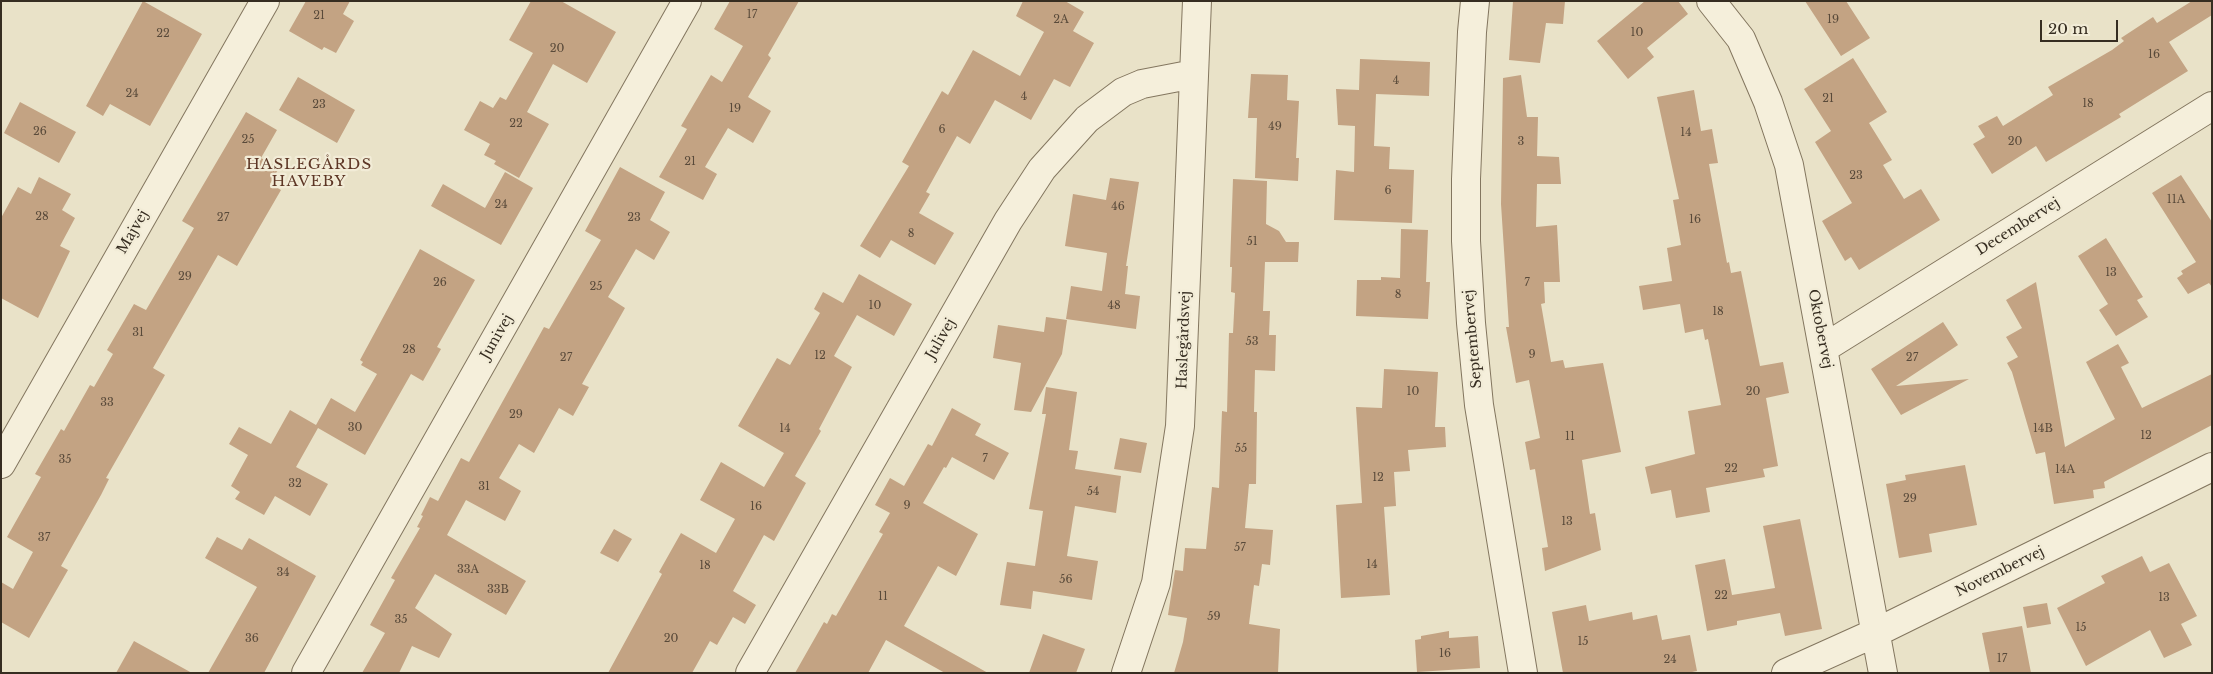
<!DOCTYPE html>
<html>
<head>
<meta charset="utf-8">
<style>
  body { margin:0 }
  #map { position:relative; width:2213px; height:674px; overflow:hidden; background:#e9e2c8; font-family:"Libre Baskerville",serif }
  canvas { display:block }
  .frame { position:absolute; inset:0; border:2px solid #362d21; pointer-events:none }
  .scale { position:absolute; left:2040px; top:20px; width:78px; height:22px; box-sizing:border-box; border:2px solid #362d21; border-top:0; padding-left:6px; font-size:15px; line-height:18px; white-space:nowrap; color:#362d21; -webkit-text-stroke:4px #f2ecd7; paint-order:stroke }
</style>
</head>
<body>
<div id="map">
<canvas width="2213" height="674"></canvas>
<div class="frame"></div>
<div class="scale">20 m</div>
</div>
<script>
const ctx = document.querySelector('canvas').getContext('2d');
ctx.lineJoin = 'round';
function paint(path, color) { ctx.fillStyle = color; ctx.fill(path, 'evenodd'); }
const toPath = rows => new Path2D(rows.map(r => 'M' + r).join(''));
function trace(path, color, width, dash) { ctx.strokeStyle = color; ctx.lineWidth = width; ctx.lineCap = dash ? 'butt' : 'round'; ctx.setLineDash(dash || []); ctx.stroke(path); }
function write(font, color, halo, rows, align = 'center') {
  ctx.font = font + ' "Libre Baskerville",serif'; ctx.lineWidth = 4.5; ctx.setLineDash([]); ctx.textBaseline = 'middle'; ctx.strokeStyle = halo; ctx.fillStyle = color; for (const [text, x, y, turn = 0] of rows) {
    ctx.save(); ctx.translate(x, y); ctx.rotate((+turn || 0) * Math.PI / 180); ctx.textAlign = isNaN(turn) ? turn : align; if (halo) ctx.strokeText(text, 0, 0); ctx.fillText(text, 0, 0); ctx.restore();
  }
}
paint(toPath([
  [143,1,202,34,150,126,110,104,103,116,86,106],
  [306,1,350,1,343,14,354,21,336,53,324,47,322,50,289,31],
  [531,1,561,1,616,32,587,83,553,64,527,112,549,124,519,178,494,164,496,161,484,155,490,144,464,130,480,101,493,108,500,97,506,100,533,53,509,40],
  [730,1,799,1,768,55,771,58,748,97,771,111,753,143,728,128,705,167,717,174,703,200,659,177,687,129,681,126,711,75,722,82,743,46,714,29],
  [1023,1,1065,1,1084,12,1073,31,1094,43,1070,87,1054,79,1031,120,995,100,970,144,957,136,926,192,930,194,919,213,954,233,935,265,891,240,880,258,860,246,909,166,902,162,942,91,948,95,973,50,1020,76,1044,32,1016,16],
  [1513,1,1565,1,1563,24,1546,23,1540,63,1509,60],
  [1645,1,1678,1,1688,14,1647,48,1654,57,1628,79,1597,41],
  [1805,1,1846,1,1870,38,1841,56],
  [2192,1,2212,1,2212,15,2169,42,2188,71,2119,114,2121,117,2046,162,2036,146,1992,174,1973,144,1985,137,1978,126,1997,116,2003,126,2053,95,2048,87,2112,50,2124,41,2121,38,2153,17,2157,23],
  [1853,58,1887,112,1869,123,1892,160,1883,165,1904,199,1921,189,1940,220,1859,270,1851,257,1845,261,1822,221,1852,203,1815,142,1831,131,1804,89],
  [1360,59,1430,62,1429,96,1376,94,1374,146,1390,147,1389,169,1414,170,1412,223,1334,220,1336,170,1354,172,1355,126,1338,125,1336,89,1359,90],
  [1251,74,1288,75,1287,100,1299,101,1296,158,1299,158,1298,181,1255,178,1257,118,1248,118],
  [1521,75,1527,117,1538,117,1537,156,1559,157,1561,184,1537,184,1536,227,1557,225,1560,282,1544,282,1545,303,1541,304,1551,362,1563,360,1565,368,1603,363,1621,452,1582,460,1590,514,1595,513,1601,550,1545,571,1542,548,1548,547,1535,469,1530,470,1525,442,1540,438,1529,380,1516,383,1506,327,1509,327,1501,204,1503,78],
  [298,77,355,110,337,143,279,110],
  [1694,90,1701,131,1712,129,1718,163,1709,164,1727,263,1729,262,1731,273,1741,271,1760,366,1783,362,1789,393,1766,398,1778,466,1763,469,1765,477,1706,488,1710,512,1676,518,1671,490,1651,494,1645,467,1695,454,1688,411,1721,405,1708,339,1705,340,1703,329,1685,333,1680,304,1643,310,1639,286,1672,281,1667,248,1681,245,1673,200,1679,199,1657,97],
  [20,102,76,132,59,163,4,133],
  [246,112,277,130,261,158,279,168,270,184,281,190,237,266,218,255,153,368,165,375,106,478,109,479,101,495,61,566,68,570,29,638,1,622,1,582,13,589,33,552,7,537,41,477,35,474,61,429,64,431,90,385,94,387,113,354,107,350,134,304,146,310,194,228,182,221],
  [620,167,665,192,650,220,670,232,654,260,636,249,608,297,625,308,582,384,589,387,573,416,559,408,534,453,519,444,499,478,521,491,505,521,466,500,447,535,526,581,506,615,435,574,415,608,452,634,439,658,412,646,399,673,362,673,385,633,370,625,395,580,391,578,420,528,417,527,423,516,421,515,430,497,438,501,461,458,469,462,544,327,549,329,601,240,585,231],
  [505,172,533,188,501,245,431,206,443,184,485,208],
  [2181,175,2212,222,2212,287,2209,283,2188,294,2177,278,2183,274,2181,271,2196,262,2152,193],
  [39,177,71,194,62,210,75,218,60,246,70,251,38,318,1,298,1,218,18,187,31,194],
  [1110,178,1139,182,1126,266,1128,266,1125,294,1140,296,1136,329,1066,319,1071,286,1102,291,1107,253,1065,246,1073,194,1106,200],
  [1233,179,1267,181,1266,224,1279,231,1286,242,1299,242,1298,262,1265,262,1263,311,1270,311,1269,335,1276,335,1275,371,1255,370,1254,412,1257,412,1256,484,1249,484,1245,528,1273,530,1270,565,1262,564,1259,586,1254,585,1249,624,1280,629,1278,673,1174,673,1183,642,1187,618,1168,615,1175,570,1183,571,1185,548,1206,549,1212,487,1219,488,1222,411,1227,412,1229,333,1233,333,1235,293,1231,292,1232,267,1230,267],
  [1401,229,1428,230,1426,282,1430,282,1428,319,1356,316,1357,280,1381,280,1381,277,1400,278],
  [2106,238,2143,297,2137,300,2148,317,2116,336,2099,310,2108,304,2078,256],
  [420,249,475,280,437,347,441,349,423,381,411,374,365,455,318,428,296,467,328,484,310,516,275,496,264,515,235,499,240,492,231,486,248,455,229,444,239,427,271,444,290,410,316,425,331,398,355,412,377,374,361,365,363,362,360,360],
  [859,274,912,304,894,336,857,315,834,356,852,367,819,429,821,431,795,476,806,483,774,541,764,535,733,591,756,605,745,624,733,617,717,645,710,641,692,673,608,673,662,574,659,572,681,533,716,553,735,519,700,500,721,462,764,487,784,453,738,426,777,358,790,365,820,313,814,309,823,292,843,303],
  [2036,282,2065,447,2115,419,2086,362,2118,344,2129,363,2121,367,2142,408,2212,374,2212,425,2104,482,2105,488,2093,490,2094,498,2054,504,2045,452,2036,454,2012,372,2007,363,2018,357,2006,337,2022,328,2006,300],
  [1046,317,1067,320,1062,354,1031,412,1014,410,1021,363,993,358,998,325,1044,332],
  [1943,322,1958,345,1896,386,1969,379,1901,415,1871,369],
  [1384,369,1438,372,1435,427,1445,427,1446,447,1408,450,1410,471,1394,472,1396,506,1384,507,1390,595,1341,598,1336,505,1362,503,1356,407,1382,408],
  [1046,387,1077,392,1069,450,1078,451,1075,469,1121,476,1116,513,1075,506,1067,556,1098,561,1092,600,1033,591,1031,609,1000,605,1007,562,1035,566,1043,511,1029,509,1046,414,1042,414],
  [952,408,981,424,975,435,1009,453,994,480,952,457,946,468,944,467,923,503,978,534,956,576,938,566,904,626,988,673,945,673,886,640,868,673,795,673,824,622,827,624,832,614,836,616,883,534,879,532,890,513,875,505,890,478,904,486,928,444,932,446],
  [1120,438,1147,443,1141,473,1114,469],
  [1965,465,1977,525,1929,534,1932,552,1899,558,1886,484,1906,480,1905,475],
  [1800,519,1822,629,1785,636,1780,613,1737,621,1737,625,1707,631,1695,565,1725,559,1732,595,1775,588,1763,526],
  [614,529,632,539,618,562,600,553],
  [217,537,242,550,249,538,316,576,264,673,208,673,257,587,205,558],
  [2142,556,2150,572,2169,563,2197,616,2181,624,2192,645,2164,658,2150,630,2086,666,2057,608,2105,583,2101,576],
  [2047,603,2051,624,2027,628,2023,607],
  [1586,605,1589,621,1632,612,1633,620,1657,615,1662,640,1690,635,1697,671,1687,673,1563,673,1552,612],
  [2022,626,2031,673,1990,673,1982,633],
  [1449,631,1449,638,1478,636,1480,668,1417,672,1415,640,1421,639,1421,636],
  [1043,634,1085,649,1076,673,1029,673],
  [134,641,192,673,116,673]
]), '#c3a383');
const minor = toPath([
  [1475,1,1472,32,1466,179,1466,241,1471,323,1479,405,1523,673],
  [1711,1,1741,39,1768,102,1789,165,1883,673],
  [1824,348,2212,106],
  [1,464,265,1],
  [306,673,687,1],
  [750,673,1008,221,1042,169,1087,119,1123,92,1142,84,1194,74],
  [1126,673,1156,583,1180,426,1197,1],
  [1786,673,1877,632,2212,467]
]);
trace(minor, '#83765f', 30);
trace(minor, '#f5efdb', 28);
write('11px', '#594a3a', null, [
  ["17",752,15],
  ["21",319,16],
  ["2A",1061,20],
  ["19",1833,20],
  ["10",1637,33],
  ["22",163,34],
  ["20",557,49],
  ["16",2154,55],
  ["4",1396,81],
  ["24",132,94],
  ["4",1024,97],
  ["21",1828,99],
  ["18",2088,104],
  ["23",319,105],
  ["19",735,109],
  ["22",516,124],
  ["49",1275,127],
  ["6",942,130],
  ["26",40,132],
  ["14",1686,133],
  ["25",248,140],
  ["3",1521,142],
  ["20",2015,142],
  ["21",690,162],
  ["23",1856,176],
  ["6",1388,191],
  ["11A",2176,200],
  ["24",501,205],
  ["46",1118,207],
  ["28",42,217],
  ["27",223,218],
  ["23",634,218],
  ["16",1695,220],
  ["8",911,234],
  ["51",1252,242],
  ["13",2111,273],
  ["29",185,277],
  ["26",440,283],
  ["7",1527,283],
  ["25",596,287],
  ["8",1398,295],
  ["10",875,306],
  ["48",1114,306],
  ["18",1718,312],
  ["31",138,333],
  ["53",1252,342],
  ["28",409,350],
  ["9",1532,355],
  ["12",820,356],
  ["27",566,358],
  ["27",1912,358],
  ["10",1413,392],
  ["20",1753,392],
  ["33",107,403],
  ["29",516,415],
  ["30",355,428],
  ["14",785,429],
  ["14B",2043,429],
  ["12",2146,436],
  ["11",1570,437],
  ["55",1241,449],
  ["7",985,459],
  ["35",65,460],
  ["22",1731,469],
  ["14A",2065,470],
  ["12",1378,478],
  ["32",295,484],
  ["31",484,487],
  ["54",1093,492],
  ["29",1910,499],
  ["9",907,506],
  ["16",756,507],
  ["13",1567,522],
  ["37",44,538],
  ["57",1240,548],
  ["14",1372,565],
  ["18",705,566],
  ["33A",468,570],
  ["34",283,573],
  ["56",1066,580],
  ["33B",498,590],
  ["22",1721,596],
  ["11",883,597],
  ["13",2164,598],
  ["59",1214,617],
  ["35",401,620],
  ["15",2081,628],
  ["36",252,639],
  ["20",671,639],
  ["15",1583,642],
  ["16",1445,654],
  ["17",2002,659],
  ["24",1670,660]
]);
write('14px', '#362d21', '#f2ecd7', [
  ["Decembervej",2018,227,-32],
  ["Majvej",133,232,-60],
  ["Oktobervej",1820,329,79],
  ["Junivej",497,337,-60],
  ["Julivej",941,339,-60],
  ["Septembervej",1473,339,-95],
  ["Haslegårdsvej",1184,340,-88],
  ["Novembervej",2000,572,-26]
]);
ctx.letterSpacing = '1px';
write('15px', '#5d3625', '#f2ecd7', [
  ["HASLEGÅRDS",309,165],
  ["HAVEBY",309,182]
]);
ctx.letterSpacing = '0px';
</script>
</body>
</html>
